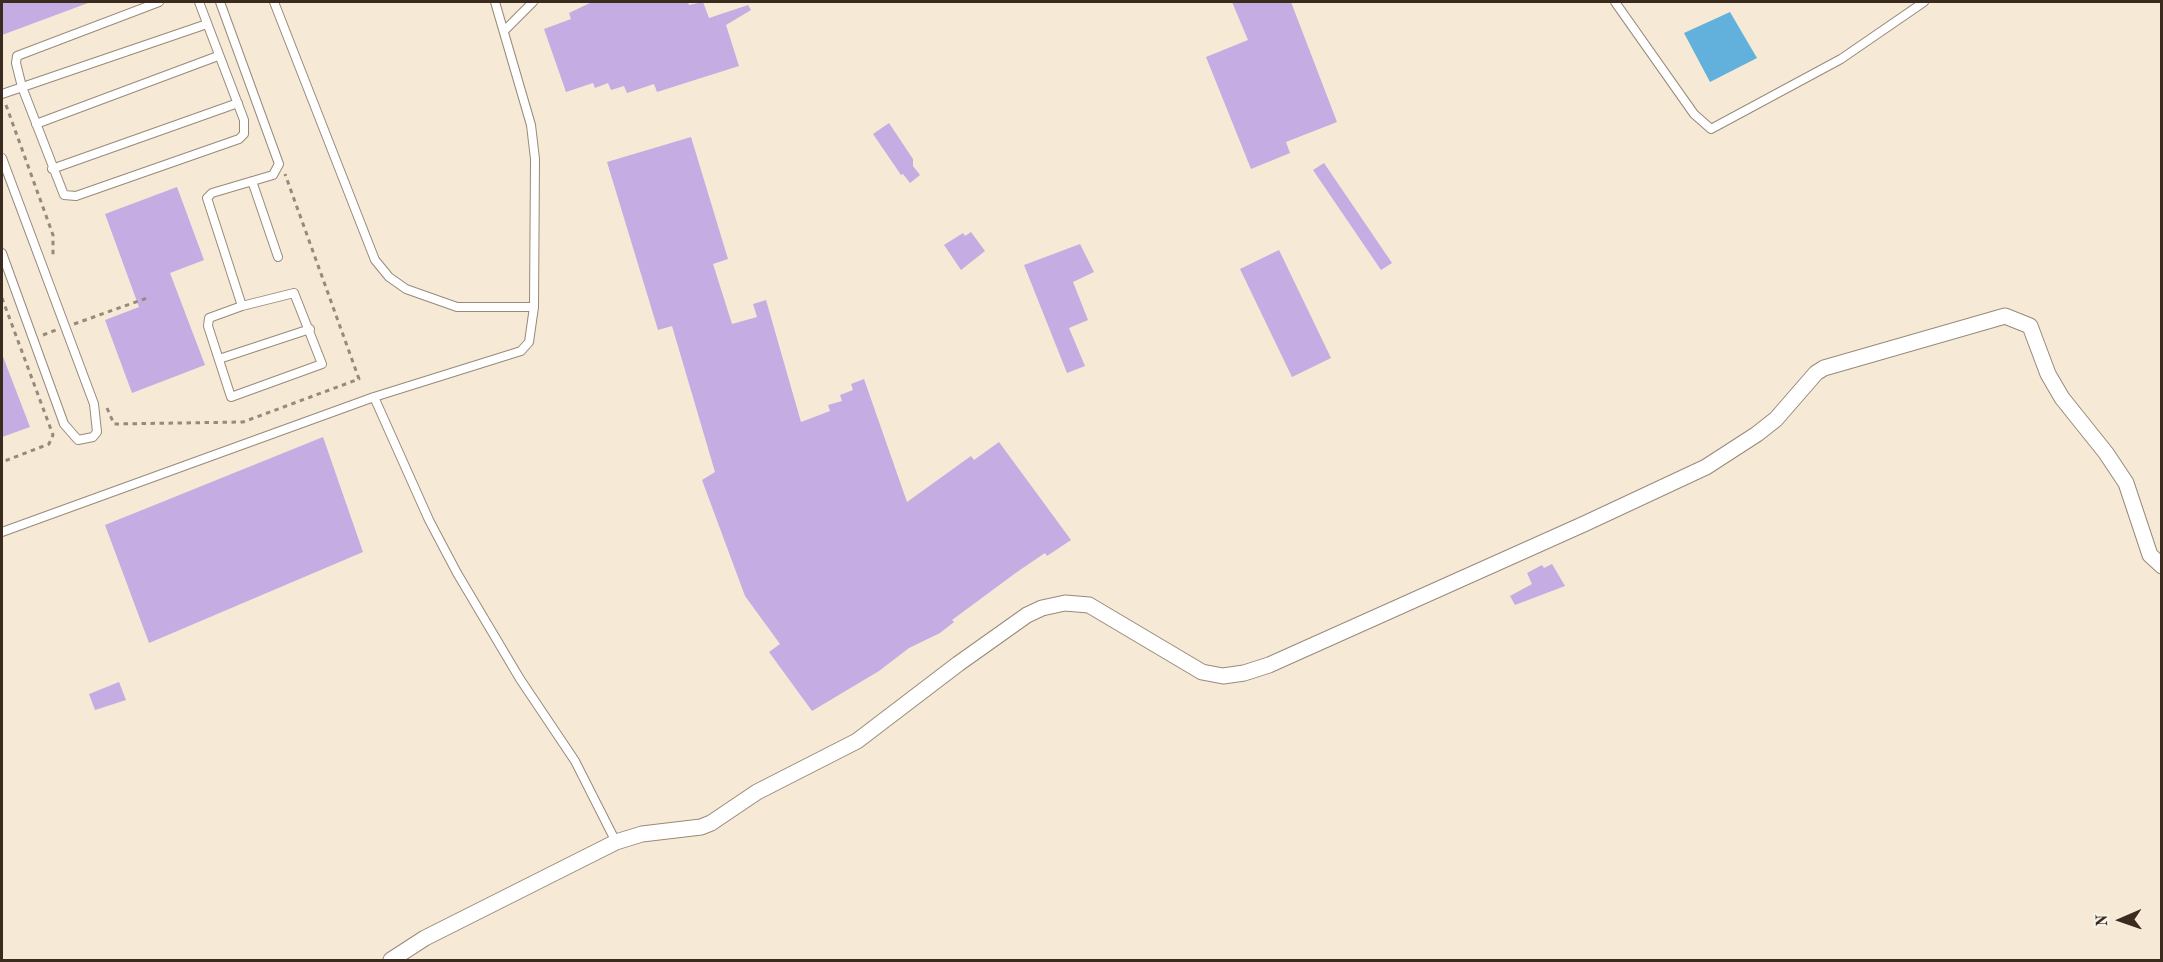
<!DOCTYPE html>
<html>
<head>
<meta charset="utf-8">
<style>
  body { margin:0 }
  #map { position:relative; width:2163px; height:962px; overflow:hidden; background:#f6e9d6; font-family:"Old Standard TT",serif }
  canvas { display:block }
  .frame { position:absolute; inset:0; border:3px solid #3b2a1e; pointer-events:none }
  .north { position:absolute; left:2091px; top:890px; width:60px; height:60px; -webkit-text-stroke:4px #f7f3e8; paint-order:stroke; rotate:268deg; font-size:16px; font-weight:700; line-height:24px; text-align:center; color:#3b2a1e }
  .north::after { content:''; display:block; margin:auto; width:21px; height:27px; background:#3b2a1e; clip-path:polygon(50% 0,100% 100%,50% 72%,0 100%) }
</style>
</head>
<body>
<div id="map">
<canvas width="2163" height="962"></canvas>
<div class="frame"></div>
<div class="north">N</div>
</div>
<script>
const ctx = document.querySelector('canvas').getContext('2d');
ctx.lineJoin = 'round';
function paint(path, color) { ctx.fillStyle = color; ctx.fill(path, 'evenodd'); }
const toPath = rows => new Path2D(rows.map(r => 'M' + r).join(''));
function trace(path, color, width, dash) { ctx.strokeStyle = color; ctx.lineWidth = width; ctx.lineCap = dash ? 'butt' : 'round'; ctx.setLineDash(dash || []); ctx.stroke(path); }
paint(toPath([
  [1730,12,1757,58,1710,82,1684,33]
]), '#62b1dc');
paint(toPath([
  [2,2,87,2,88,3,2,35],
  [592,2,688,2,689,5,703,2,709,18,748,5,751,10,726,25,739,66,657,92,654,84,627,93,624,86,611,90,608,83,595,88,593,83,566,92,544,29,571,19,569,13],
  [1232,2,1291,2,1337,122,1286,142,1290,153,1251,169,1206,57,1248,40],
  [889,123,913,159,913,166,920,175,910,183,903,174,901,175,873,134],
  [691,137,728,259,713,264,732,324,757,317,753,304,766,300,801,422,830,411,828,405,842,401,840,395,853,390,851,384,864,379,907,502,971,456,974,460,999,442,1071,540,1047,556,1045,553,1017,572,952,620,954,622,940,633,909,648,879,671,812,711,769,652,780,644,745,596,702,480,715,472,672,326,658,330,607,162],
  [1324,163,1392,263,1381,270,1313,170],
  [177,187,204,260,170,273,205,365,132,393,105,320,139,307,105,214],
  [971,232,985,251,961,270,944,245,963,233,965,236],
  [1080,244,1094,272,1073,282,1088,320,1069,328,1085,366,1067,373,1024,265],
  [1279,250,1331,358,1292,377,1240,269],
  [2,354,30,427,2,437],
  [323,437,363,552,149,643,105,525],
  [1552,564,1565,586,1515,605,1510,596,1532,584,1527,573,1542,565,1544,568],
  [119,682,126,700,95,710,89,694]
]), '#c5ace2');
const service = toPath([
  [159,2,17,56,16,63,22,87,64,195,76,196,239,139,244,134,244,120,199,2],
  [220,2,279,164,273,175,212,193,207,198,242,306],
  [274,2,375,260,389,277,406,289,457,307,534,307],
  [1615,2,1694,114,1711,129,1841,59,1924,2],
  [505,30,533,2],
  [2,94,207,24],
  [36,124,218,56],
  [2,158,94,404,97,432,93,437,78,440,64,424,2,253],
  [52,169,238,103],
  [252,181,278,257],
  [294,293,322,364,231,397,208,326,209,318,242,306,294,293],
  [219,359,310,329],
  [374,397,429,520,457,573,520,679,575,761,616,842],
  [2,532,374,397,521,351,529,342,534,307,535,159,531,125,495,2]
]);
const minor = toPath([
  [391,960,425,938,616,842,642,834,701,827,711,823,757,792,857,741,958,664,1027,615,1042,608,1065,603,1089,605,1202,672,1223,676,1244,673,1269,665,1584,524,1706,467,1757,434,1776,419,1816,373,1824,368,2005,316,2030,326,2048,374,2062,398,2106,453,2126,483,2150,555,2162,566]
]);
trace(service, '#988a7a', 10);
trace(minor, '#988a7a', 17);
trace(toPath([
  [6,105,53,235,53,258],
  [2,298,53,435,49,444,2,462],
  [74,324,150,297],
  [43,335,56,330],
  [107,408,114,424,243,422,359,379,285,174]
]), '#988a7a', 3, [4.5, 4.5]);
trace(service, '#fff', 8);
trace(minor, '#fff', 15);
</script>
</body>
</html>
